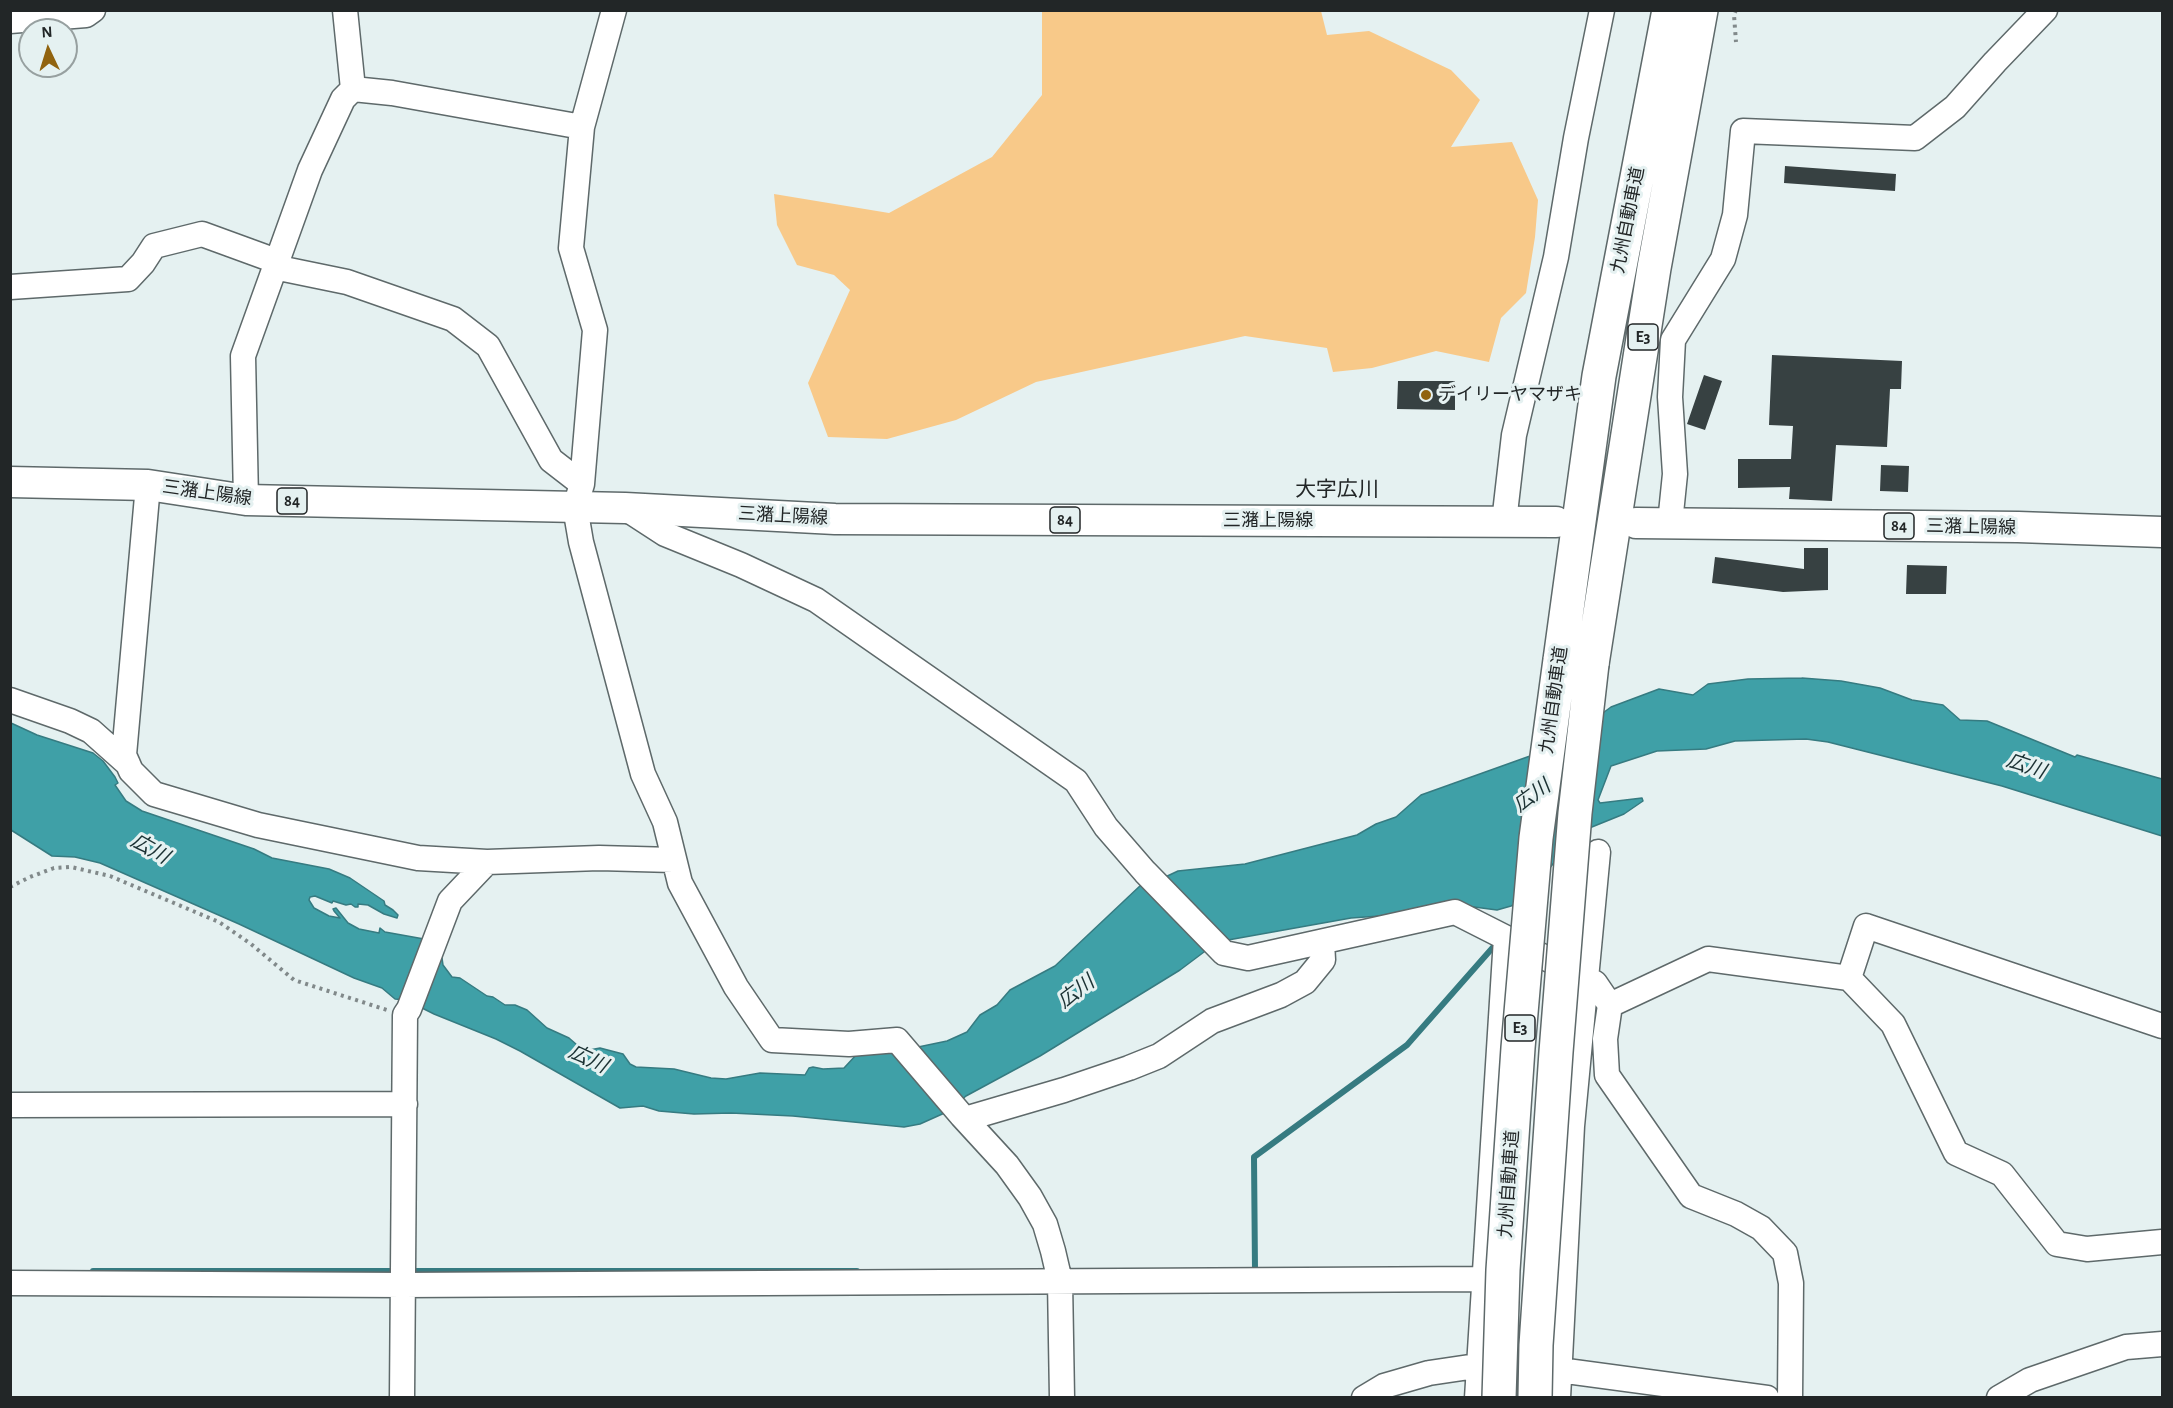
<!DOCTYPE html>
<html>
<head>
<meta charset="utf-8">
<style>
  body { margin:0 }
  #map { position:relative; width:2173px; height:1408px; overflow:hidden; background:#e5f1f1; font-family:"Alegreya Sans",sans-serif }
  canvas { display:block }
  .frame { position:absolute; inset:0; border:12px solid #222627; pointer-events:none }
  .north { position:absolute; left:18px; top:18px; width:60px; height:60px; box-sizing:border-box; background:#e5f1f1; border:2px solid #97a0a0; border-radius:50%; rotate:356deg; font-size:16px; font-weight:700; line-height:24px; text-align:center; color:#222627 }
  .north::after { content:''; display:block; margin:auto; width:21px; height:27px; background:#91630f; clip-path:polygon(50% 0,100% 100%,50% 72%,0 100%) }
</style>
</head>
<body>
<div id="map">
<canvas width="2173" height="1408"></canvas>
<div class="frame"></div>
<div class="north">N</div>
</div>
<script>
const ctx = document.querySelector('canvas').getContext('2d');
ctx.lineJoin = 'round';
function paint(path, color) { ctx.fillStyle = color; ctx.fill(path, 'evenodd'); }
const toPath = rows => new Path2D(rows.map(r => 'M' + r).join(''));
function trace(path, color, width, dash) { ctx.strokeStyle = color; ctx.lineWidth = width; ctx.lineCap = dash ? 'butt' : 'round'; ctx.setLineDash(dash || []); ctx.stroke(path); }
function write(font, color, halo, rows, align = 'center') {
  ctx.font = font + ' "Alegreya Sans","Noto Sans JP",sans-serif'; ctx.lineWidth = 6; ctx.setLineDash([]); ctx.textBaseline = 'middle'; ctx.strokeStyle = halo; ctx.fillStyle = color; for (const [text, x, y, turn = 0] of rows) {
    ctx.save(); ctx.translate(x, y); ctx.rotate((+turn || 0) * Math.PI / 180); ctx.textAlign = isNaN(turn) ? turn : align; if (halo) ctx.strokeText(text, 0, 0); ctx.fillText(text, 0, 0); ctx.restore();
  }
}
paint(toPath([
  [1321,11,1327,35,1369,31,1451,70,1480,100,1451,147,1512,142,1538,200,1535,237,1526,293,1501,318,1489,362,1436,351,1372,368,1333,372,1327,348,1245,336,1036,382,956,420,887,439,828,437,808,383,850,290,834,275,797,265,777,225,774,194,889,213,992,157,1042,95,1042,11]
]), '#f8c989');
const water = toPath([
  [1802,678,1841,681,1880,688,1912,700,1943,705,1960,720,1987,721,2075,757,2077,755,2162,779,2162,836,2002,786,1828,742,1806,739,1735,741,1706,749,1657,751,1611,766,1598,800,1600,803,1642,798,1643,801,1624,814,1582,831,1569,844,1524,900,1511,906,1497,910,1459,905,1394,915,1351,918,1228,940,1208,949,1180,970,1040,1056,966,1096,949,1111,920,1124,904,1127,793,1116,731,1113,694,1114,659,1111,643,1106,620,1108,520,1051,496,1039,434,1014,406,1000,395,999,382,988,354,978,239,924,100,863,75,857,52,856,11,830,11,723,37,735,93,753,103,761,115,777,118,783,115,785,126,801,142,811,254,849,272,858,329,869,350,878,384,901,385,905,393,910,398,915,397,918,384,914,368,905,358,904,358,907,355,907,351,904,346,905,333,901,332,903,315,896,310,897,309,900,314,908,329,916,340,918,334,911,333,909,336,908,348,923,359,929,379,933,380,928,385,932,424,939,442,958,443,965,452,977,460,978,487,996,493,997,505,1005,515,1005,527,1010,547,1028,569,1038,584,1051,600,1048,623,1054,630,1064,636,1067,674,1069,711,1078,726,1079,760,1073,805,1075,809,1068,813,1067,823,1069,844,1068,857,1054,899,1051,947,1041,967,1032,980,1015,997,1005,1010,990,1055,966,1142,884,1161,879,1178,871,1245,864,1357,835,1376,824,1396,817,1421,795,1558,746,1611,707,1659,689,1693,695,1708,684,1748,679,1802,678]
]);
paint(water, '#3fa0a7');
trace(water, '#367b81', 1.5);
trace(toPath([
  [1248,1270,1255,1270,1254,1157,1407,1045,1495,945,1495,942],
  [93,1271,398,1271],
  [408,1271,857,1271]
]), '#367b81', 6);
paint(toPath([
  [1785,166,1896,174,1895,191,1784,183],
  [1772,355,1902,361,1901,389,1890,389,1887,447,1836,445,1832,501,1789,499,1790,487,1738,488,1738,459,1791,459,1793,426,1769,425],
  [1704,375,1722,381,1705,430,1687,424],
  [1398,381,1455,381,1455,410,1397,409],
  [1881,465,1909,466,1908,492,1880,491],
  [1804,548,1828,548,1828,590,1783,592,1712,583,1715,557,1804,569],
  [1907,565,1947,566,1946,594,1906,594]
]), '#374142');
const minor = toPath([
  [345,10,353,89],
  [614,10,582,127,571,248,595,330,582,484,575,507,581,542,643,774,665,822,680,883,736,987,772,1040,849,1044,897,1040,962,1116,1007,1165,1030,1197,1045,1224,1053,1251,1060,1281,1062,1398],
  [10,21,86,15,93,10],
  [353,89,392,93,582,127],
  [274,267,347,282,453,319,488,346,551,460,582,484],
  [10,287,128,279,143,263,154,246,202,234,276,261],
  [148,485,124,755,131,771,154,794,258,825,418,858,487,862],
  [246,500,243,356,310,170,343,99,353,89],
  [625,508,665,534,741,565,816,600,1076,781,1106,827,1145,872,1224,953,1248,958,1455,912,1595,983,1610,1005,1605,1039,1607,1075,1691,1196,1736,1214,1761,1228,1785,1253,1791,1283,1790,1398],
  [1504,522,1514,435,1556,257,1576,138,1602,10],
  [1670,523,1675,474,1670,397,1673,340,1723,259,1735,215,1743,131,1915,138,1955,107,1995,62,2045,10],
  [10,700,70,721,91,731,128,764],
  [1849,978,1866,926,2162,1026],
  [1610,1005,1708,959,1849,978,1893,1024,1956,1153,2002,1174,2057,1244,2087,1249,2162,1242],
  [10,1105,405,1104],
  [965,1119,1064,1090,1129,1068,1159,1056,1212,1021,1281,995,1305,982,1323,960,1322,942],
  [10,1283,403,1285,1484,1279],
  [402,1398,405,1015,409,1009,450,901,487,862,599,858,673,860],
  [1364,1398,1384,1386,1429,1373,1483,1365,1519,1365,1559,1370,1767,1398],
  [1477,1398,1506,938],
  [1558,1398,1572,1126,1598,852],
  [1999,1398,2030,1380,2126,1347,2162,1344]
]);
const major = toPath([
  [10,482,148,485,246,500,625,508,835,519,1556,522],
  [1636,523,2018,527,2162,532]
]);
const highway = toPath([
  [1560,660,1599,376,1669,10],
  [1592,664,1654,268,1701,10]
]);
trace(minor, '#5e696a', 27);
trace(major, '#5e696a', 33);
trace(highway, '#5e696a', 36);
trace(toPath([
  [1736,10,1734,15,1736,42],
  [10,887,30,877,54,868,71,867,110,876,219,922,251,944,294,980,387,1010]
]), '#81898a', 4, [3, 4.5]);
trace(minor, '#fff', 24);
trace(major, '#fff', 30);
trace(highway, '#fff', 33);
const highwayBridge = toPath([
  [1499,1398,1503,1270,1518,1048,1536,838,1560,660],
  [1535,1398,1536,1345,1556,1052,1575,813,1592,664]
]);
trace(highwayBridge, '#5e696a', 36, []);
trace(highwayBridge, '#fff', 33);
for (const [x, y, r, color] of [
  [1426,395,6,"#91630f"]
]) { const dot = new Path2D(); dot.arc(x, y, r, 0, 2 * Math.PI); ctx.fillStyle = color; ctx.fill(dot); trace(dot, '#e5f1f1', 2); }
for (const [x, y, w] of [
  [1643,337,30],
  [292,501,30],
  [1065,520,30],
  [1899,526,30],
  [1520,1028,30]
]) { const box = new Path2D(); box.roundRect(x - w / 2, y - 13, w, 26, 4.5); ctx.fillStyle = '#e5f1f1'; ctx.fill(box); trace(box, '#222627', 1.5); }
write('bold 16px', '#222627', null, [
  ["E3",1643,337],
  ["84",292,501],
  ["84",1065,520],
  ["84",1899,526],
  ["E3",1520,1028]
]);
write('18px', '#222627', '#e5f1f1', [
  ["九州自動車道",1628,220,-79],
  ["三潴上陽線",207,493,8],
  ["三潴上陽線",783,516,3],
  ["三潴上陽線",1268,521],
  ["三潴上陽線",1971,527,1],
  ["九州自動車道",1554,700,-82],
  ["九州自動車道",1509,1184,-86]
]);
write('18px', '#222627', '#e5f1f1', [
  ["デイリーヤマザキ",1438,395]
], 'left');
write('italic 20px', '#1b3133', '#e5f1f1', [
  ["広川",2026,766,19],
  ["広川",1532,796,-36],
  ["広川",150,849,29],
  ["広川",1076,992,-37],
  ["広川",588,1059,25]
]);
write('21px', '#222627', '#e5f1f1', [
  ["大字広川",1337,490]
]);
</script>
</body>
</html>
